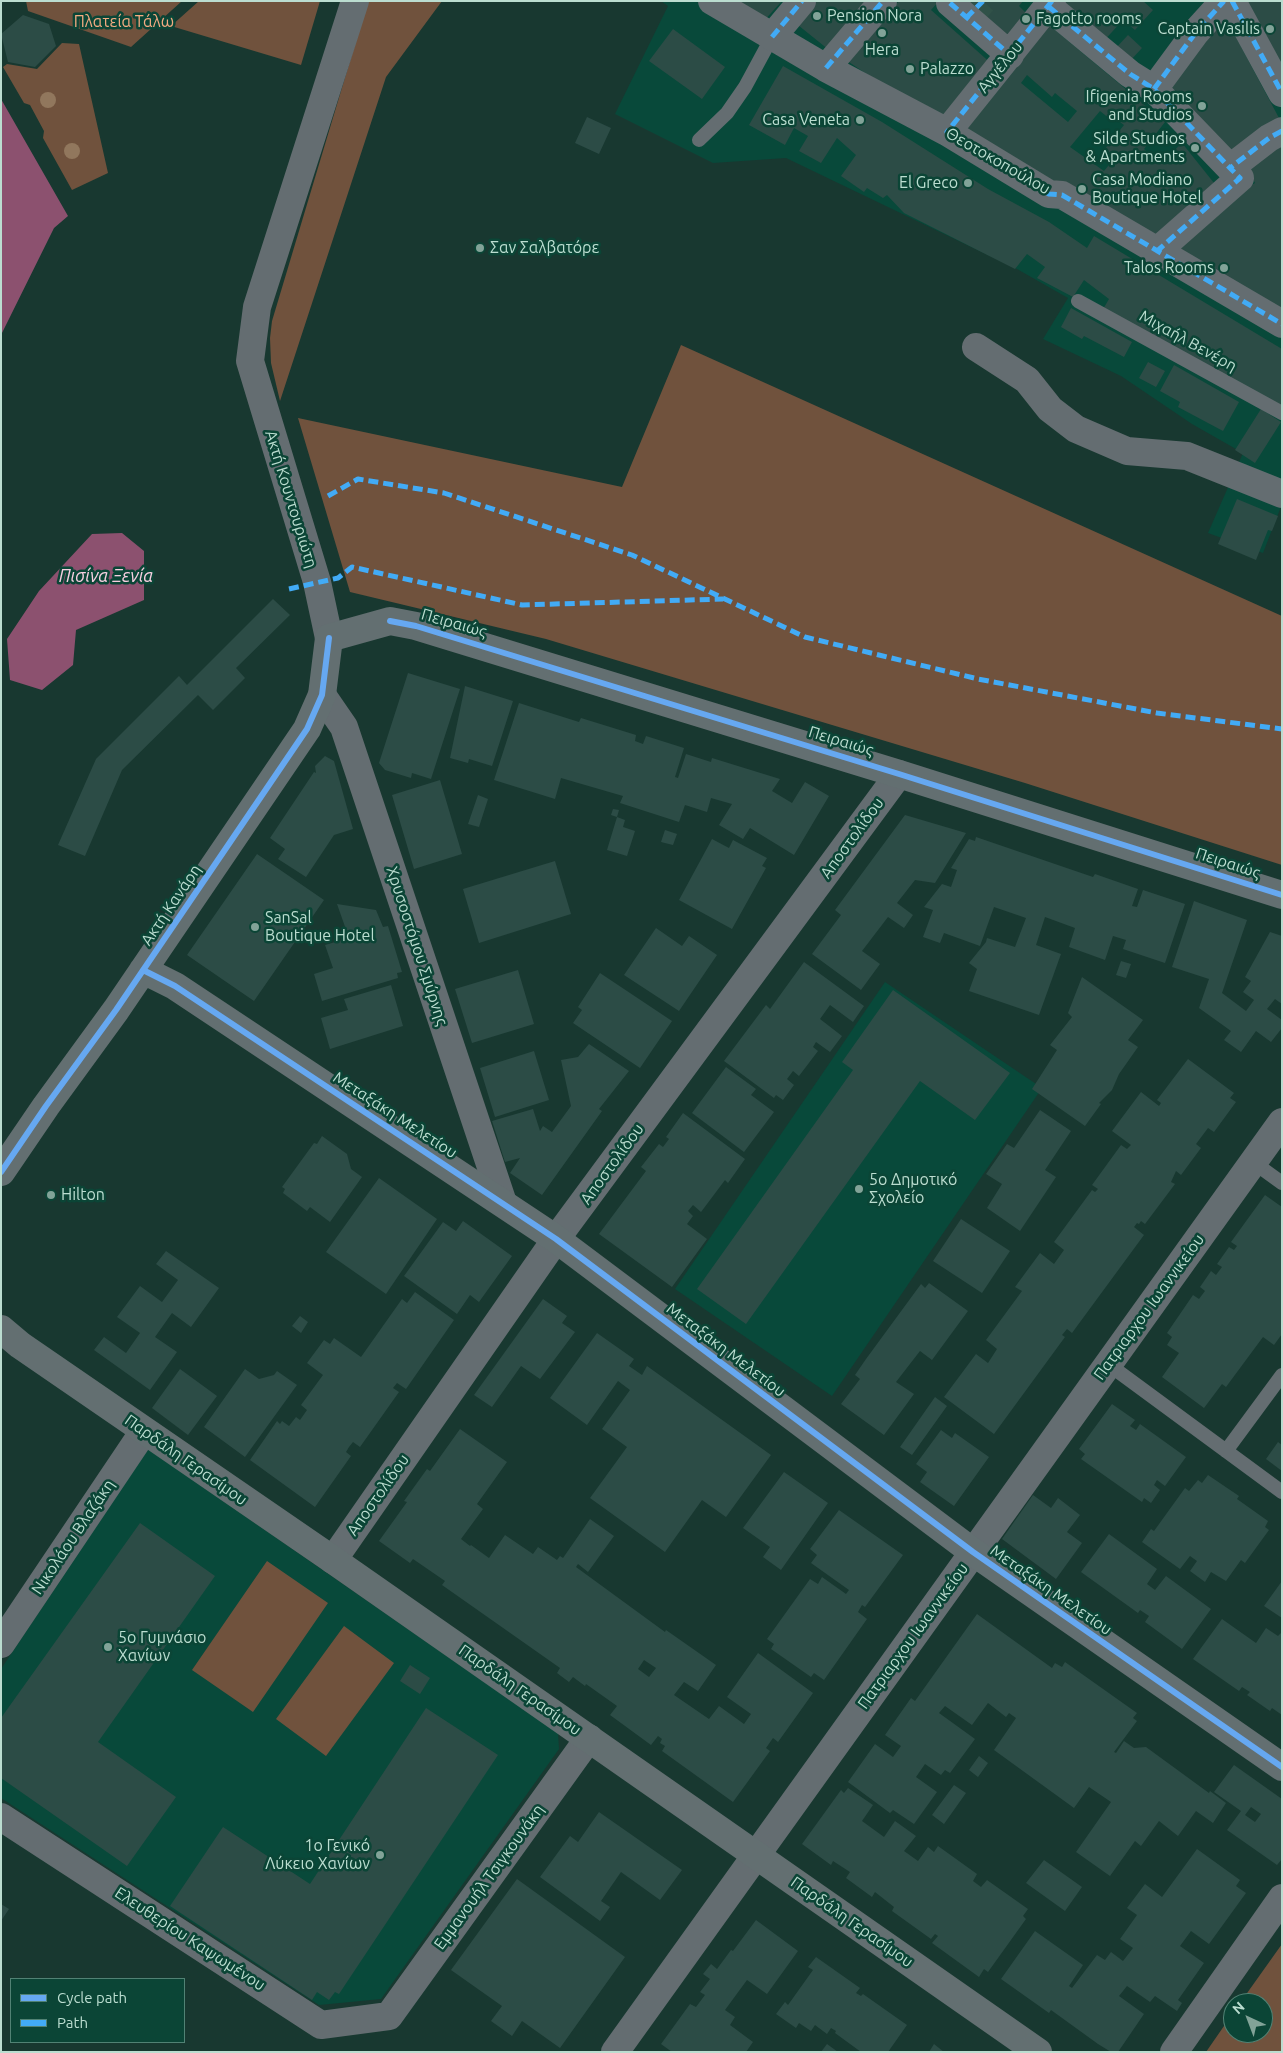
<!DOCTYPE html>
<html>
<head>
<meta charset="utf-8">
<style>
  body { margin:0 }
  #map { position:relative; width:1283px; height:2053px; overflow:hidden; background:#183830; font-family:Ubuntu,sans-serif }
  canvas { display:block }
  .frame { position:absolute; inset:0; border:2px solid #bbddd0; pointer-events:none }
  .legend { position:absolute; left:10px; top:1978px; width:175px; height:65px; box-sizing:border-box; background:#0b4536; border:1px solid #518274; margin:0; padding:6px 9px; list-style:none; font-size:15px; color:#bbddd0 }
  .legend li { display:flex; align-items:center; gap:10px; height:25px }
  .legend b { width:25px; border:1px solid #518274 }
  .north { position:absolute; left:1223px; top:1993px; width:50px; height:50px; box-sizing:border-box; background:#0b4536; border:1px solid #518274; border-radius:50%; rotate:317deg; font-size:14px; font-weight:700; line-height:20px; text-align:center; color:#bbddd0 }
  .north::after { content:''; display:block; margin:auto; width:18px; height:22px; background:#82a398; clip-path:polygon(50% 0,100% 100%,50% 72%,0 100%) }
</style>
</head>
<body>
<div id="map">
<canvas width="1283" height="2053"></canvas>
<div class="frame"></div>
<ul class="legend">
<li><b style="height:6px;background:#66a8f1"></b>Cycle path</li>
<li><b style="height:6px;background:#42abf6"></b>Path</li>
</ul>
<div class="north">N</div>
</div>
<script>
const ctx = document.querySelector('canvas').getContext('2d');
ctx.lineJoin = 'round';
function paint(path, color) { ctx.fillStyle = color; ctx.fill(path, 'evenodd'); }
const toPath = rows => new Path2D(rows.map(r => 'M' + r).join(''));
function trace(path, color, width, dash) { ctx.strokeStyle = color; ctx.lineWidth = width; ctx.lineCap = dash ? 'butt' : 'round'; ctx.setLineDash(dash || []); ctx.stroke(path); }
function write(font, color, halo, rows, align = 'center') {
  ctx.font = font + ' Ubuntu,sans-serif'; ctx.lineWidth = 5; ctx.setLineDash([]); ctx.textBaseline = 'middle'; ctx.strokeStyle = halo; ctx.fillStyle = color; for (const [text, x, y, turn = 0] of rows) {
    ctx.save(); ctx.translate(x, y); ctx.rotate((+turn || 0) * Math.PI / 180); ctx.textAlign = isNaN(turn) ? turn : align; if (halo) ctx.strokeText(text, 0, 0); ctx.fillText(text, 0, 0); ctx.restore();
  }
}
paint(toPath([
  [661,1,1282,1,1282,504,1263,553,1208,533,1243,453,1192,424,1121,376,1043,339,1068,298,1017,269,786,158,713,163,615,114,668,6],
  [885,982,1042,1088,832,1396,675,1289],
  [148,1449,558,1733,559,1749,381,1999,319,2005,1,1798,1,1669]
]), '#08493a');
paint(toPath([
  [26,1,182,1,131,47,28,11],
  [199,1,320,1,301,65,171,26],
  [368,1,442,1,386,77,280,401,271,363,270,338,272,321],
  [62,43,79,44,108,173,72,190,43,138,44,131,30,105,24,103,3,67,7,64,37,69],
  [681,345,1282,616,1282,865,1025,783,546,639,350,592,298,418,622,487],
  [267,1561,328,1603,253,1712,192,1670],
  [344,1626,394,1663,326,1756,276,1719],
  [1282,1944,1282,2052,1206,2052,1233,2013,1233,2033,1263,2033,1263,2003,1240,2003]
]), '#70523d');
paint(toPath([
  [1,99,68,216,54,228,1,335],
  [122,533,144,551,144,600,76,630,73,665,42,690,10,680,7,639,39,591,92,534]
]), '#8c516f');
paint(toPath([
  [737,1,782,1,761,24],
  [809,1,869,1,829,50,793,21],
  [899,1,939,1,931,10,994,66,945,120,871,77,846,60],
  [956,1,1023,1,1019,6,1031,18,1006,46],
  [1060,1,1143,1,1153,10,1135,30,1123,20,1100,45],
  [1247,1,1282,1,1282,70],
  [1223,13,1279,118,1234,155,1163,88],
  [23,15,49,24,56,46,35,67,8,62,1,34],
  [1049,25,1165,122,1144,149,1160,164,1182,143,1218,188,1154,243,960,130],
  [1027,75,1052,97,1055,93,1077,111,1068,122,1021,83],
  [1100,111,1110,119,1112,116,1124,125,1104,150,1114,159,1104,171,1070,147],
  [673,29,725,67,702,99,649,61],
  [1128,35,1142,48,1129,62,1115,49],
  [783,66,882,122,988,189,1049,222,1087,248,1094,236,1282,349,1282,406,1102,311,1109,299,1084,280,1073,297,1037,278,1045,267,1027,254,1015,269,904,213,887,195,883,198,867,188,864,192,841,176,856,155,837,138,821,163,799,151,808,136,794,128,785,145,749,125],
  [587,117,611,128,599,154,575,143],
  [1282,141,1282,311,1170,246,1229,198,1255,183,1244,161],
  [1071,308,1132,342,1124,357,1084,336,1082,339,1061,327],
  [1148,362,1165,371,1156,387,1139,378],
  [1174,365,1239,402,1223,431,1178,407,1180,402,1160,391],
  [1261,409,1281,422,1255,463,1235,450],
  [1237,499,1278,516,1272,531,1268,530,1256,560,1218,544],
  [273,599,290,615,236,668,245,678,213,710,198,695,122,770,85,856,58,845,96,759,179,676,187,685],
  [408,673,460,689,431,779,412,773,411,778,385,770,379,763],
  [465,686,513,701,492,766,469,759,468,763,450,758],
  [519,703,579,722,581,718,636,735,635,741,643,744,646,736,684,748,675,777,678,778,686,754,711,762,712,758,780,779,772,791,792,803,805,782,829,796,794,855,750,828,743,839,719,825,732,804,711,798,707,812,685,805,679,822,620,803,623,796,561,778,555,799,494,780],
  [325,756,334,761,353,829,334,835,306,877,278,859,285,849,270,838,314,772,316,773,315,766],
  [440,780,462,854,414,869,392,795],
  [478,795,488,799,479,827,468,824],
  [613,809,619,810,617,817,611,815],
  [905,815,966,833,935,883,915,880,897,903,913,915,904,928,888,917,862,951,880,964,861,990,812,954,841,915,835,910],
  [617,817,625,820,623,827,635,831,627,856,607,850],
  [665,830,677,834,673,845,661,842],
  [976,837,1093,877,1095,874,1138,889,1132,906,1137,907,1143,890,1185,904,1165,963,1123,949,1126,940,1113,936,1105,960,1069,947,1075,928,1045,917,1036,945,1061,954,1039,1015,969,991,977,969,969,963,986,942,987,938,1015,947,1026,918,994,907,980,946,944,933,940,943,923,937,933,910,924,907,942,884,951,887,957,870,951,868,969,839,975,841],
  [712,839,729,848,733,840,767,858,762,866,766,868,732,929,679,900],
  [257,854,324,900,254,1001,187,955],
  [555,861,571,914,479,943,463,889],
  [1194,901,1247,920,1222,993,1246,1011,1254,1000,1243,992,1251,981,1245,977,1270,932,1282,936,1282,1004,1275,999,1267,1009,1282,1020,1282,1028,1271,1042,1256,1031,1241,1052,1224,1040,1231,1031,1199,1008,1209,979,1172,967],
  [337,904,376,910,383,927,388,926,402,972,397,973,398,978,322,1001,314,974,333,968,325,945,349,938],
  [656,928,682,946,689,936,717,955,679,1011,624,975],
  [1121,961,1131,964,1126,978,1116,975],
  [804,962,864,1006,853,1022,830,1005,820,1019,842,1036,830,1052,816,1042,813,1047,818,1051,799,1076,793,1071,787,1079,794,1085,783,1100,776,1095,774,1098,724,1061,766,1005,770,1009],
  [518,970,534,1024,472,1043,455,989],
  [600,973,672,1021,640,1068,573,1023,582,1010,578,1007],
  [1082,977,1143,1020,1128,1040,1138,1047,1119,1074,1112,1090,1099,1103,1101,1104,1085,1126,1032,1089,1057,1050,1050,1045,1072,1017,1068,1013],
  [391,985,403,1026,330,1049,321,1018,348,1010,344,999],
  [893,990,1010,1073,975,1120,920,1081,746,1324,697,1289,853,1070,842,1062],
  [589,1044,629,1071,599,1109,602,1111,542,1195,510,1173,520,1158,505,1162,492,1121,533,1109,540,1131,543,1126,552,1132,571,1106,561,1060,578,1057],
  [534,1051,549,1100,495,1117,480,1068],
  [1188,1059,1234,1093,1230,1098,1236,1102,1214,1132,1208,1128,1196,1144,1201,1148,1181,1175,1176,1171,1171,1182,1175,1184,1145,1224,1141,1221,1139,1224,1137,1223,1134,1227,1144,1235,1072,1333,1067,1329,1062,1335,1065,1337,994,1434,944,1397,976,1354,988,1363,997,1349,986,1340,1022,1291,1015,1287,1040,1253,1054,1264,1064,1250,1054,1242,1092,1190,1095,1192,1098,1189,1092,1185,1121,1145,1127,1149,1131,1145,1112,1131,1141,1092,1159,1106,1161,1103,1157,1100],
  [726,1067,756,1089,751,1095,774,1112,744,1152,692,1113],
  [1040,1110,1071,1131,1045,1170,1056,1177,1020,1231,987,1208,1002,1184,986,1174,1007,1144,1014,1148],
  [683,1113,745,1159,728,1183,725,1180,701,1212,693,1205,688,1211,693,1216,687,1224,707,1239,672,1287,599,1234,646,1171,641,1167,659,1144,663,1147,669,1139,666,1137],
  [322,1136,347,1154,351,1169,362,1177,330,1222,310,1207,307,1211,283,1193,285,1189,282,1187,314,1143,317,1144],
  [379,1178,437,1219,386,1294,326,1252],
  [1265,1195,1282,1207,1282,1334,1274,1345,1263,1337,1226,1387,1222,1384,1204,1408,1162,1377,1179,1353,1167,1345,1172,1337,1167,1333,1193,1295,1199,1299,1205,1291,1200,1287,1211,1271,1216,1275,1222,1267,1217,1264,1229,1247,1234,1250,1237,1246,1231,1242],
  [961,1219,1010,1251,982,1293,933,1261],
  [463,1221,512,1256,479,1302,470,1295,457,1314,404,1276,443,1222,456,1231],
  [166,1251,219,1288,191,1327,172,1313,155,1337,177,1352,150,1390,94,1350,104,1337,126,1353,140,1333,117,1317,140,1286,162,1302,178,1280,156,1264],
  [929,1283,968,1311,932,1360,920,1351,896,1382,914,1394,884,1435,841,1404,860,1379,855,1375,866,1359,921,1284,925,1288],
  [415,1292,454,1320,406,1389,397,1383,393,1388,399,1392,360,1447,353,1442,349,1447,346,1452,351,1456,315,1507,250,1460,277,1421,280,1424,282,1421,289,1426,296,1417,300,1420,307,1410,301,1405,323,1375,307,1363,324,1340,330,1344,334,1338,361,1357,402,1299,407,1303],
  [543,1299,567,1316,562,1323,575,1332,540,1379,521,1366,492,1407,474,1395],
  [300,1316,308,1322,301,1333,292,1326],
  [597,1333,634,1359,629,1366,642,1375,647,1366,771,1455,726,1517,702,1500,665,1552,590,1498,627,1447,602,1429,630,1390,618,1381,587,1425,550,1398],
  [180,1369,217,1396,188,1435,152,1408],
  [245,1369,259,1379,274,1375,277,1371,297,1385,245,1457,204,1427],
  [935,1397,947,1406,912,1455,900,1447],
  [1112,1404,1135,1420,1130,1426,1136,1430,1140,1424,1186,1457,1165,1486,1157,1480,1154,1485,1160,1490,1151,1503,1144,1498,1142,1502,1081,1459,1085,1454,1079,1449],
  [460,1429,507,1462,477,1504,483,1509,461,1539,470,1546,471,1545,489,1558,505,1535,533,1554,538,1547,557,1560,560,1556,563,1558,590,1519,614,1536,588,1572,578,1564,576,1567,665,1632,666,1630,716,1665,698,1691,684,1682,674,1695,709,1719,719,1706,744,1724,751,1714,727,1697,758,1653,813,1693,778,1742,773,1738,766,1748,770,1751,733,1802,662,1751,665,1746,660,1743,662,1739,658,1736,651,1745,610,1715,617,1706,586,1684,585,1686,573,1677,569,1682,557,1673,560,1668,442,1585,445,1581,413,1559,410,1563,379,1541,407,1502,404,1501,427,1469,430,1471],
  [644,1660,656,1668,649,1677,638,1669],
  [941,1430,952,1438,955,1433,989,1457,954,1506,920,1482,927,1472,916,1464],
  [1278,1442,1282,1445,1282,1471,1266,1459],
  [784,1472,828,1503,781,1570,763,1557,770,1547,743,1528],
  [1208,1475,1239,1496,1237,1499,1268,1521,1265,1527,1269,1530,1245,1563,1241,1560,1226,1581,1211,1572,1205,1582,1190,1571,1197,1561,1190,1556,1180,1569,1142,1542,1151,1529,1154,1531,1185,1488,1189,1491,1198,1480,1202,1483],
  [1033,1495,1051,1508,1058,1498,1080,1515,1067,1532,1082,1543,1056,1579,1002,1539],
  [839,1510,903,1555,865,1607,862,1605,858,1612,867,1619,824,1680,814,1673,811,1677,771,1649,774,1644,767,1639,810,1579,818,1584,822,1577,846,1594,849,1590,811,1563,817,1555,810,1549],
  [140,1523,215,1576,98,1742,176,1797,127,1866,1,1778,1,1718],
  [1109,1534,1157,1569,1147,1584,1155,1590,1166,1576,1211,1609,1182,1649,1145,1622,1149,1616,1140,1610,1138,1613,1081,1572],
  [1282,1581,1282,1618,1264,1606],
  [977,1614,1052,1668,1055,1663,1062,1667,1065,1662,1137,1713,1133,1718,1137,1721,1114,1752,1116,1753,1124,1741,1134,1748,1146,1747,1209,1793,1210,1791,1226,1803,1213,1823,1196,1811,1178,1836,1159,1821,1141,1846,1135,1841,1110,1876,1076,1852,1111,1802,1089,1787,1074,1808,994,1750,1016,1718,1009,1713,1006,1717,988,1703,972,1725,945,1706,939,1713,975,1739,950,1773,945,1770,941,1775,925,1764,916,1777,937,1792,914,1824,893,1810,890,1813,848,1782,875,1744,893,1757,901,1746,885,1735,911,1698,915,1701],
  [1222,1619,1256,1643,1266,1628,1278,1636,1282,1632,1282,1715,1272,1708,1270,1711,1247,1695,1250,1692,1242,1687,1239,1691,1193,1659],
  [410,1665,430,1678,420,1694,400,1681],
  [426,1708,498,1755,339,1994,335,1992,329,2000,317,1992,312,2000,170,1906,223,1827,310,1884],
  [979,1756,988,1763,978,1777,969,1770],
  [1234,1765,1282,1799,1282,1859,1277,1865,1227,1830,1241,1811,1214,1792],
  [1251,1807,1261,1814,1255,1822,1245,1815],
  [954,1785,966,1793,944,1824,932,1815],
  [848,1788,873,1805,862,1821,884,1837,895,1821,916,1836,904,1851,918,1861,928,1847,934,1852,938,1846,977,1874,973,1881,981,1887,987,1880,1028,1909,1023,1916,1026,1919,988,1972,984,1969,979,1977,932,1943,938,1936,935,1934,931,1939,892,1911,894,1907,875,1892,872,1897,846,1878,850,1872,833,1861,831,1865,802,1844,841,1790,844,1793],
  [599,1812,682,1870,660,1900,621,1872,601,1901,610,1907,600,1921,540,1877,570,1836,578,1842],
  [1197,1849,1240,1880,1236,1886,1246,1893,1209,1944,1191,1931,1180,1946,1204,1963,1178,2000,1182,2003,1177,2011,1155,1996,1150,2002,1127,1986,1119,1996,1144,2014,1118,2052,1111,2052,1098,2044,1051,2010,1049,2013,1001,1979,1035,1931,1083,1965,1069,1986,1072,1988,1097,1955,1105,1960,1111,1952,1123,1961,1133,1948,1120,1939,1137,1915,1127,1908,1145,1884,1162,1897],
  [1044,1860,1082,1887,1065,1911,1026,1883],
  [517,1879,625,1957,560,2048,522,2021,512,2036,491,2021,502,2006,451,1970],
  [1,1904,9,1909,1,1921],
  [756,1920,798,1951,767,1994,747,1980,725,2010,735,2017,730,2025,753,2042,746,2052,672,2052,661,2044,690,2004,696,2007,705,1995,700,1992,710,1979,703,1974,711,1964,717,1969,731,1950,733,1951],
  [816,1957,860,1988,856,1993,861,1996,863,1994,907,2025,888,2052,861,2052,835,2033,836,2031,831,2028,827,2034,815,2025,811,2031,799,2023,796,2028,776,2014,785,2002,788,2005,813,1970,808,1967],
  [827,2044,838,2052,821,2052],
  [934,2044,944,2052,929,2052]
]), '#2c4c46');
trace(toPath([
  [971,14,983,1]
]), '#305148', 28, [28, 14]);
trace(toPath([
  [699,140,727,113,745,87,772,37],
  [1078,301,1282,413],
  [1253,1162,1282,1183],
  [1108,1364,1282,1492],
  [1226,1451,1282,1375]
]), '#646d71', 14);
trace(toPath([
  [712,1,826,68,947,132,1049,194,1062,195,1282,324],
  [1232,1,1282,93],
  [950,3,1010,55],
  [1049,7,1130,74,1154,89,1230,168],
  [772,37,802,1],
  [826,68,883,1],
  [1154,89,1196,32,1224,1],
  [947,132,1052,1],
  [1156,252,1240,178,1230,168,1269,138,1282,131],
  [976,347,1027,380,1050,409,1076,429,1127,451,1187,456,1282,494],
  [329,638,317,582,250,361,257,307,355,1],
  [322,695,344,727,503,1203],
  [333,1560,556,1239,899,774],
  [1,1644,144,1431],
  [1,1817,321,2025,389,2016,589,1738],
  [615,2052,1282,1122],
  [1174,2052,1282,1898]
]), '#646d71', 28);
trace(toPath([
  [143,970,175,986,556,1239,973,1552,1282,1767],
  [1,1172,46,1106,116,1010,307,729,322,695,329,638,390,621,416,626,899,774,1282,895],
  [1,1329,20,1345,333,1560,1038,2052]
]), '#636f71', 28);
trace(toPath([
  [1052,1,947,132,1049,194,1062,195,1282,324],
  [1232,1,1282,93],
  [950,3,1010,55],
  [1049,7,1130,74,1154,89,1230,168],
  [966,18,983,1],
  [772,37,802,1],
  [826,68,883,1],
  [1154,89,1196,32,1224,1],
  [1156,252,1240,178,1230,168,1269,138,1282,131],
  [328,496,358,479,444,493,632,555,805,637,978,679,1157,713,1282,729],
  [289,589,338,578,352,567,522,605,723,599]
]), '#42abf6', 5, [10, 5]);
trace(toPath([
  [390,621,416,626,899,774,1282,895],
  [143,970,175,986,556,1239,973,1552,1282,1767],
  [1,1172,46,1106,116,1010,307,729,322,695,329,638]
]), '#66a8f1', 6);
ctx.fillStyle = '#91775d';
for (const [x, y] of [
  [48,100],
  [72,151]
]) { ctx.beginPath(); ctx.arc(x, y, 8, 0, 2 * Math.PI); ctx.fill(); }
for (const [x, y, r, color] of [
  [817,16,5,"#82a398"],
  [1026,19,5,"#82a398"],
  [1270,29,5,"#82a398"],
  [882,33,5,"#82a398"],
  [910,69,5,"#82a398"],
  [1202,106,5,"#82a398"],
  [860,120,5,"#82a398"],
  [1195,148,5,"#82a398"],
  [968,183,5,"#82a398"],
  [1082,189,5,"#82a398"],
  [480,248,5,"#82a398"],
  [1224,268,5,"#82a398"],
  [255,927,5,"#82a398"],
  [859,1189,5,"#82a398"],
  [51,1195,5,"#82a398"],
  [108,1647,5,"#82a398"],
  [380,1855,5,"#82a398"]
]) { const dot = new Path2D(); dot.arc(x, y, r, 0, 2 * Math.PI); ctx.fillStyle = color; ctx.fill(dot); trace(dot, '#0b4536', 2); }
write('16px', '#bbddd0', '#0b4536', [
  ["Pension Nora",827,16],
  ["Fagotto rooms",1036,19],
  ["Captain Vasilis",1260,29,"right"],
  ["Hera",882,50,"center"],
  ["Palazzo",920,69],
  ["Ifigenia Rooms",1192,97,"right"],
  ["and Studios",1192,115,"right"],
  ["Casa Veneta",850,120,"right"],
  ["Silde Studios",1185,139,"right"],
  ["& Apartments",1185,157,"right"],
  ["Casa Modiano",1092,180],
  ["Boutique Hotel",1092,198],
  ["El Greco",958,183,"right"],
  ["Σαν Σαλβατόρε",490,248],
  ["Talos Rooms",1214,268,"right"],
  ["SanSal",265,918],
  ["Boutique Hotel",265,936],
  ["5ο Δημοτικό",869,1180],
  ["Σχολείο",869,1198],
  ["Hilton",61,1195],
  ["5ο Γυμνάσιο",118,1638],
  ["Χανίων",118,1656],
  ["1ο Γενικό",370,1846,"right"],
  ["Λύκειο Χανίων",370,1864,"right"]
], 'left');
write('16px', '#f4ab82', '#0b4536', [
  ["Πλατεία Τάλω",124,22]
]);
write('16px', '#bbddd0', '#0b4536', [
  ["Αγγέλου",1000,67,-51],
  ["Θεοτοκοπούλου",998,161,30],
  ["Μιχαήλ Βενέρη",1188,341,29],
  ["Ακτή Κουντουριώτη",291,499,73],
  ["Πειραιώς",454,623,16],
  ["Πειραιώς",841,741,17],
  ["Αποστολίδου",852,838,-54],
  ["Πειραιώς",1228,863,18],
  ["Ακτή Κανάρη",171,905,-56],
  ["Χρυσοστόμου Σμύρνης",417,946,72],
  ["Μεταξάκη Μελετίου",395,1115,33],
  ["Αποστολίδου",612,1164,-54],
  ["Πατριαρχου Ιωαννικείου",1149,1307,-54],
  ["Μεταξάκη Μελετίου",726,1350,37],
  ["Παρδάλη Γερασίμου",186,1460,35],
  ["Αποστολίδου",378,1495,-55],
  ["Νικολάου Βλαζάκη",73,1537,-56],
  ["Μεταξάκη Μελετίου",1051,1590,35],
  ["Πατριαρχου Ιωαννικείου",913,1636,-54],
  ["Παρδάλη Γερασίμου",520,1690,35],
  ["Εμμανουήλ Τσιγκουνάκη",489,1877,-54],
  ["Παρδάλη Γερασίμου",852,1922,35],
  ["Ελευθερίου Καψωμένου",190,1939,33]
]);
write('italic 18px', '#f8cfe1', '#0b4536', [
  ["Πισίνα Ξενία",106,576]
]);
</script>
</body>
</html>
